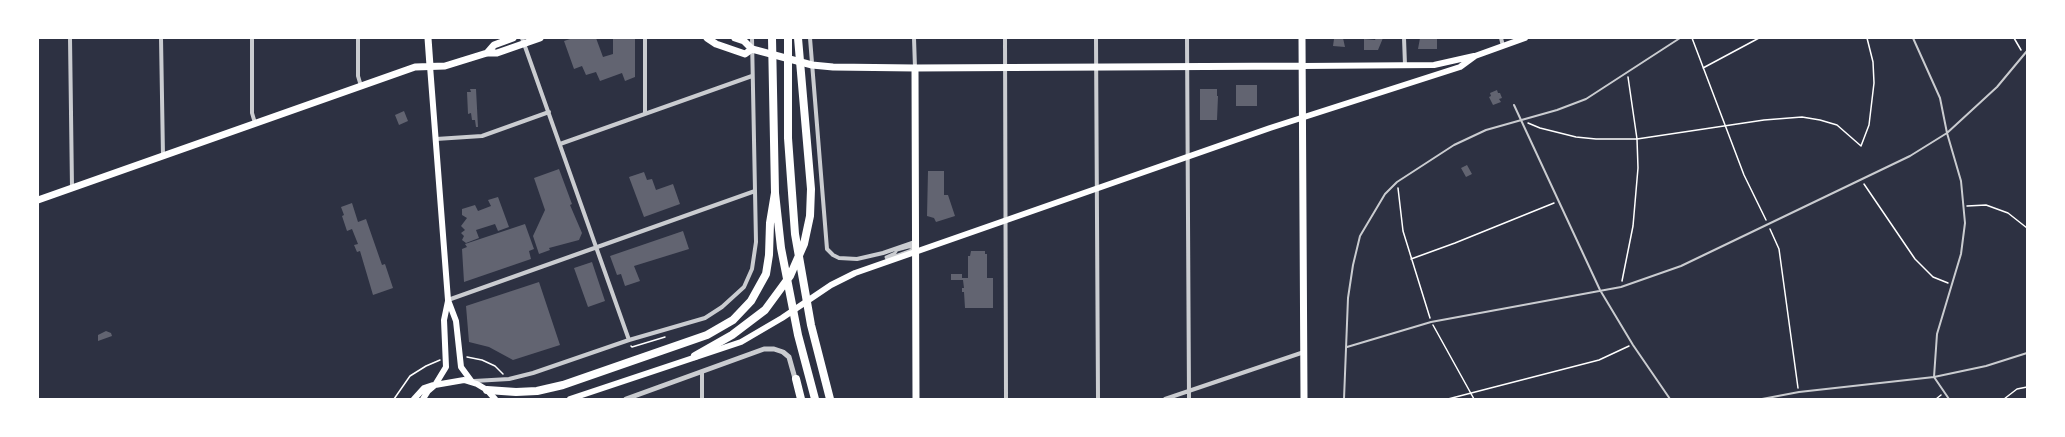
<!DOCTYPE html>
<html>
<head>
<meta charset="utf-8">
<style>
  body { margin:0 }
  #map { position:relative; width:2065px; height:437px; overflow:hidden; background:#2d3142; font-family:Bitter,serif }
  canvas { display:block }
  .frame { position:absolute; inset:0; border:39px solid #fff; pointer-events:none }
</style>
</head>
<body>
<div id="map">
<canvas width="2065" height="437"></canvas>
<div class="frame"></div>
</div>
<script>
const ctx = document.querySelector('canvas').getContext('2d');
ctx.lineJoin = 'round';
function paint(path, color) { ctx.fillStyle = color; ctx.fill(path, 'evenodd'); }
const toPath = rows => new Path2D(rows.map(r => 'M' + r).join(''));
function trace(path, color, width, dash) { ctx.strokeStyle = color; ctx.lineWidth = width; ctx.lineCap = dash ? 'butt' : 'round'; ctx.setLineDash(dash || []); ctx.stroke(path); }
paint(toPath([
  [573,38,596,38,603,57,613,54,613,38,635,38,635,77,625,81,622,73,600,81,596,72,586,75,582,66,574,69,564,41],
  [1326,38,1343,38,1345,47,1333,46,1334,39],
  [1376,38,1383,38,1378,50,1364,50,1364,39,1375,40],
  [1420,38,1437,38,1437,49,1418,49],
  [1236,85,1257,85,1257,106,1236,106],
  [470,89,476,89,478,127,476,127,475,120,472,120,471,113,468,114,467,92,471,92],
  [1200,89,1217,89,1217,96,1218,96,1217,120,1200,120],
  [1497,90,1498,93,1500,93,1502,98,1499,99,1501,102,1493,105,1489,97,1491,96,1490,93],
  [404,111,408,121,399,125,395,115],
  [1467,165,1472,174,1466,177,1461,168],
  [559,169,572,204,570,205,582,233,579,240,549,248,550,250,539,254,533,236,545,210,534,178],
  [928,171,944,171,944,195,948,195,955,216,936,222,934,218,927,216],
  [644,172,647,180,652,179,656,190,673,184,680,204,644,217,629,177],
  [498,197,509,227,498,231,495,224,476,230,479,238,466,243,462,240,464,236,461,233,465,230,461,226,467,218,462,215,462,209,475,205,478,211,491,206,488,200],
  [352,203,358,222,366,219,382,265,385,264,393,288,373,295,360,251,357,252,354,245,358,244,352,229,347,231,342,216,344,215,341,207],
  [525,224,534,249,529,251,531,259,464,282,462,249,467,247,465,244],
  [683,231,689,249,634,266,640,281,625,286,621,274,617,275,610,256],
  [971,251,985,251,985,254,987,254,987,278,993,278,993,308,965,308,964,292,962,292,962,288,964,288,963,280,951,280,951,274,962,274,962,278,968,278,968,256,970,256],
  [592,262,605,301,588,307,574,268],
  [539,282,560,345,513,360,489,347,469,342,466,306],
  [106,331,111,333,112,336,98,341,98,335]
]), '#626471');
trace(toPath([
  [1692,38,1744,175,1766,220],
  [2014,38,2021,50],
  [1703,68,1759,38],
  [1528,123,1540,128,1576,137,1596,139,1637,139,1764,120,1802,117,1820,120,1837,125,1861,146,1869,125,1874,83,1873,62,1867,38],
  [1864,184,1915,259,1933,277,1948,283],
  [1398,188,1403,231,1430,318],
  [1967,206,1986,205,2008,213,2027,228],
  [1770,229,1779,249,1798,388],
  [1411,259,1455,243,1554,203],
  [1622,281,1633,226,1638,168,1637,139,1628,77],
  [1433,325,1474,399],
  [631,346,632,347,665,337],
  [467,357,482,360,495,366,503,374],
  [394,399,410,376,426,366,440,360],
  [1448,399,1599,360,1629,346],
  [1936,399,1941,395],
  [2004,399,2017,389,2027,387]
]), '#fff', 1.5);
trace(toPath([
  [1913,38,1940,98,1947,133,1961,181,1965,223,1961,254,1937,334,1934,377,1949,399],
  [1514,105,1600,290,1633,345,1670,399],
  [1347,347,1431,322,1621,287,1681,266,1910,156,1947,133,1997,87,2027,51],
  [1344,399,1348,298,1353,265,1360,236,1385,194,1397,182,1454,145,1486,130,1557,110,1586,99,1680,38],
  [1762,399,1799,392,1934,377,1986,366,2027,353]
]), '#caccd0', 2);
trace(toPath([
  [912,246,912,250,887,259,886,257,895,253,897,250,912,246]
]), '#caccd0', 3);
trace(toPath([
  [70,38,72,188],
  [161,38,163,156],
  [252,38,252,113,255,123],
  [358,38,358,76,361,86],
  [522,38,629,340],
  [645,38,645,114],
  [810,38,827,249,833,255,839,258,857,259,883,253,915,242],
  [914,38,915,68],
  [1005,38,1006,399],
  [1096,38,1098,399],
  [1187,38,1189,399],
  [1404,38,1405,65],
  [1501,38,1503,46],
  [436,139,482,136,549,112],
  [560,144,752,76],
  [448,300,755,191],
  [702,373,702,399],
  [474,381,509,379,533,373,629,340,705,318,722,307,744,287,752,269,756,242,752,38],
  [1165,399,1304,352]
]), '#caccd0', 4);
trace(toPath([
  [626,399,764,349,774,349,783,352,789,357,796,382]
]), '#caccd0', 5);
trace(toPath([
  [430,66,448,300,456,321,461,367,472,382],
  [1302,66,1434,65,1474,56],
  [435,385,446,367,444,320,448,301],
  [414,399,424,388,433,385],
  [423,399,428,391,435,385,464,380,477,384,487,390,495,399],
  [570,399,741,342,782,318,831,285,855,273,1270,128,1460,67,1475,56,1525,38]
]), '#fff', 6);
trace(toPath([
  [1302,38,1304,399],
  [915,68,1302,66]
]), '#fff', 7);
trace(toPath([
  [428,38,430,66],
  [707,38,716,44,745,54,752,49],
  [735,38,744,41,752,49,812,65,833,67,915,68,916,399],
  [487,53,494,45,513,38],
  [38,200,415,67,445,66,487,53,497,53,540,38]
]), '#fff', 7);
trace(toPath([
  [772,38,775,193,781,248,798,335,815,399],
  [788,38,788,138,795,234,811,325,830,399],
  [695,356,732,335,765,310,790,276,804,244,810,216,811,189,798,38],
  [796,379,801,399],
  [487,390,516,392,537,391,563,385,707,335,733,320,751,301,766,274,769,255,770,223,775,193]
]), '#fff', 8);
</script>
</body>
</html>
